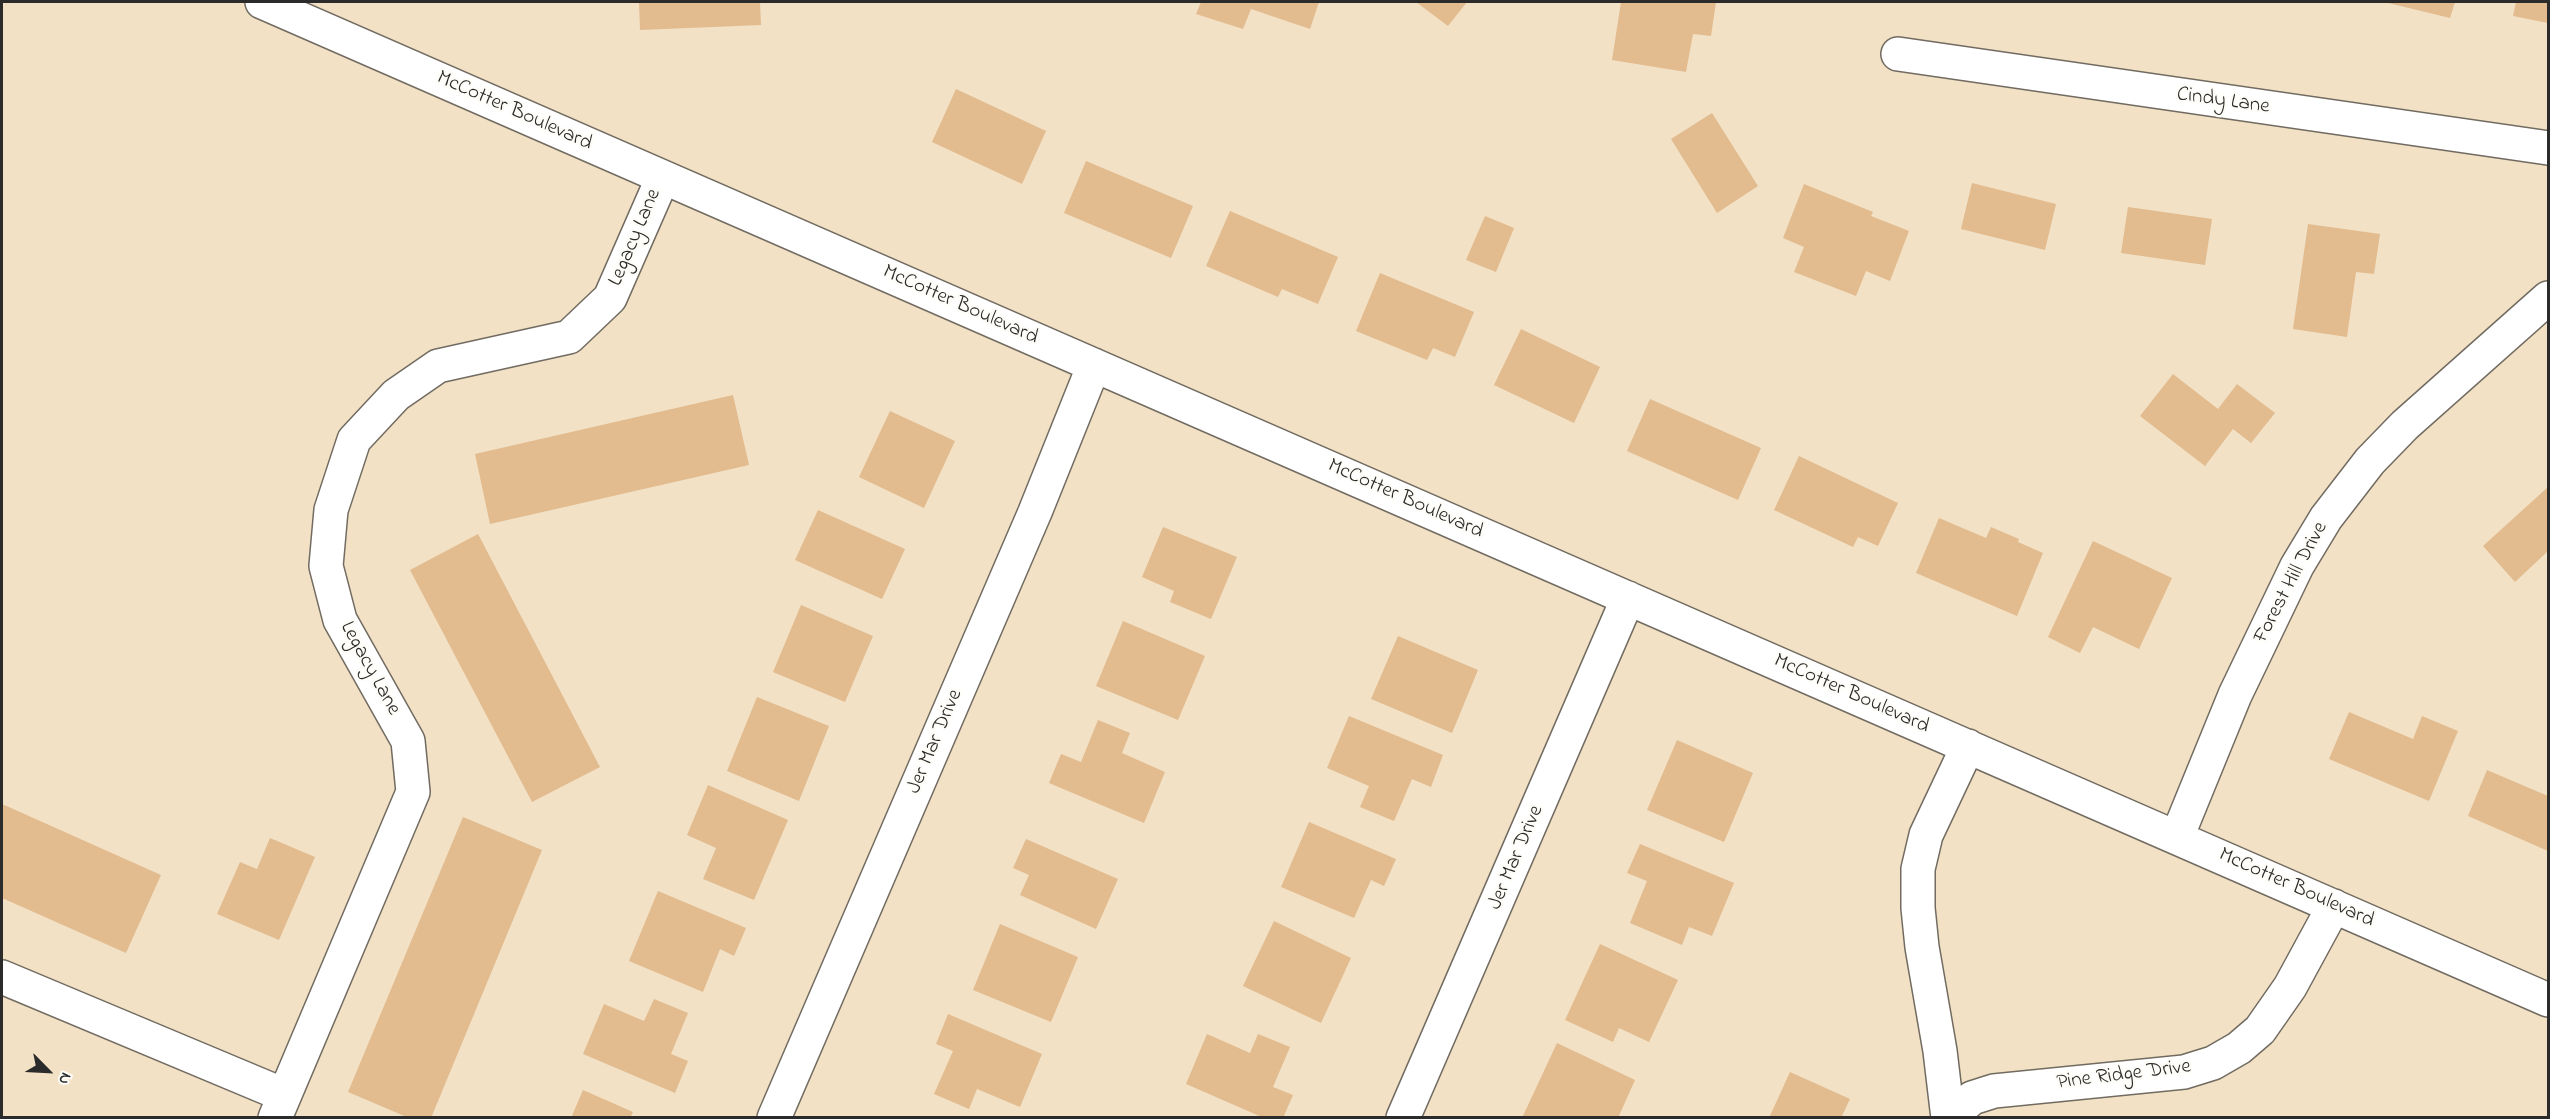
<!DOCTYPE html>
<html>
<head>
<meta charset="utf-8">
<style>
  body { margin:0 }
  #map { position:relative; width:2550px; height:1119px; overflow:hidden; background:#f2e1c5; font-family:"Indie Flower",sans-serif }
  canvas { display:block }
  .frame { position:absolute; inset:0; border:3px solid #2b2b2b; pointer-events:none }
  .north { position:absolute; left:18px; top:1041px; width:60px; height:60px; -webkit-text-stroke:4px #fdfcf7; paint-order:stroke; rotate:114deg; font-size:16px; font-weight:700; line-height:24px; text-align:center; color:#2b2b2b }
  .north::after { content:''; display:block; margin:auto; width:21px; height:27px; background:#2b2b2b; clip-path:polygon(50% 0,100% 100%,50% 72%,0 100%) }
</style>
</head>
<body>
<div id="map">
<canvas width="2550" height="1119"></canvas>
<div class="frame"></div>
<div class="north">N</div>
</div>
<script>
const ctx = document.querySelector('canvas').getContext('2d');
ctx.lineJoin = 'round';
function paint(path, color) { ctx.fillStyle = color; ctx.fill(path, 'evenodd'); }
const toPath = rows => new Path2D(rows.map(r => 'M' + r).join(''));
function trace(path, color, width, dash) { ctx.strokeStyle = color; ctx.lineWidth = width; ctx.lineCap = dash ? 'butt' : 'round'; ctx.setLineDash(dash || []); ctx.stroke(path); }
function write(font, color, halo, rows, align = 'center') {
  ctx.font = font + ' "Indie Flower",sans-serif'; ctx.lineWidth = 4.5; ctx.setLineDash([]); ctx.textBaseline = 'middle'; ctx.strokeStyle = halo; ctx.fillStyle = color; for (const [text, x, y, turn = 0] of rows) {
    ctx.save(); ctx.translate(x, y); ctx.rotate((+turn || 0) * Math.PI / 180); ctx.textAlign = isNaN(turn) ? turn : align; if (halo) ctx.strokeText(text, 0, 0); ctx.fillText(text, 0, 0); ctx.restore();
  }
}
paint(toPath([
  [639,2,760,2,761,25,640,30],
  [1201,2,1319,2,1310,29,1251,9,1243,29,1196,14],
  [1416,2,1467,2,1448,26],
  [1621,2,1716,2,1711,36,1693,34,1686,72,1612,60],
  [2384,2,2455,2,2450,18],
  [2516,2,2548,2,2548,23,2513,16],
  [956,89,1046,131,1022,184,932,142],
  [1712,113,1758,186,1717,213,1671,139],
  [1086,161,1193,206,1171,258,1064,213],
  [1972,183,2056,204,2045,250,1961,229],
  [1804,184,1873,212,1871,216,1909,231,1890,281,1866,271,1856,296,1794,272,1804,247,1783,238],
  [2128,207,2212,219,2205,265,2121,253],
  [1230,211,1338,257,1318,304,1282,289,1278,297,1206,266],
  [1485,216,1514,228,1496,272,1466,260],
  [2308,224,2380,234,2374,274,2356,272,2347,337,2293,329],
  [1380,273,1474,312,1455,357,1433,348,1427,360,1356,331],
  [1521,329,1600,367,1574,423,1494,385],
  [2173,374,2218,409,2237,384,2275,413,2251,443,2233,429,2205,466,2140,416],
  [733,395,749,465,490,524,475,454],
  [1650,399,1761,448,1738,500,1627,451],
  [890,411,955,441,924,508,859,477],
  [1799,456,1898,503,1878,546,1858,537,1853,547,1774,510],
  [2548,487,2548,551,2515,582,2483,546],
  [818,510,905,549,882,599,795,560],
  [1939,518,1986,538,1991,527,2019,539,2018,542,2043,553,2017,616,1916,573],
  [1163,527,1237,557,1211,619,1170,602,1174,591,1142,577],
  [478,534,600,767,532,802,410,570],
  [2093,541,2172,578,2139,649,2093,627,2080,653,2048,637],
  [801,605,873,636,845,702,773,672],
  [1123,621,1205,656,1178,720,1096,686],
  [1398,636,1478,670,1452,733,1371,699],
  [757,697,829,726,799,801,727,771],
  [2349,712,2413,739,2422,716,2458,731,2429,801,2329,759],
  [1349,716,1443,755,1431,787,1412,779,1394,821,1360,807,1369,786,1327,768],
  [1098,720,1130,733,1122,753,1165,772,1144,823,1049,783,1061,754,1081,762],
  [1677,740,1753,773,1724,842,1647,810],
  [2487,770,2548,796,2548,851,2468,816],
  [708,785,788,820,754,900,703,879,716,848,687,835],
  [2,804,161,875,126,953,2,898],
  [463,817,542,850,431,1118,409,1118,348,1092],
  [1309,822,1396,859,1384,886,1371,880,1354,918,1281,887],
  [270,838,315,857,279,940,217,914,240,862,257,869],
  [1026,839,1118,879,1096,929,1020,895,1029,875,1013,868],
  [1640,844,1734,883,1712,936,1689,927,1682,945,1630,923,1647,881,1627,873],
  [658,891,746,928,734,956,720,949,703,992,629,961],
  [1274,921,1351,958,1321,1023,1243,986],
  [1000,924,1078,957,1051,1022,973,990],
  [1600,944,1678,980,1649,1042,1619,1028,1613,1042,1565,1020],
  [654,999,688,1013,671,1054,688,1061,675,1093,583,1054,604,1004,644,1021],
  [948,1014,1042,1054,1020,1107,977,1089,969,1109,934,1094,953,1051,936,1044],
  [1207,1034,1250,1053,1258,1034,1290,1047,1273,1087,1293,1095,1283,1118,1264,1118,1186,1084],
  [1557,1043,1635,1080,1618,1118,1522,1118],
  [1790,1072,1850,1099,1841,1118,1769,1118],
  [583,1090,633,1112,630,1118,571,1118]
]), '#e2bb8f');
const minor = toPath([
  [262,2,2548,1000],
  [1898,54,2548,148],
  [2177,837,2235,695,2297,566,2326,518,2370,461,2405,425,2548,298],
  [2,977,284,1095],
  [275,1118,413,792,408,741,340,620,326,566,331,510,354,440,396,395,438,366,569,337,610,298,663,177],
  [774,1118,1035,512,1094,365],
  [1403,1118,1628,598],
  [1948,1118,1940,1051,1922,947,1918,908,1918,869,1926,835,1968,746],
  [1950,1118,1972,1098,1994,1091,2184,1072,2213,1063,2239,1048,2260,1030,2290,987,2334,906]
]);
trace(minor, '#716b61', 36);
trace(minor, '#fff', 33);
write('21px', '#2b2b2b', '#fdfcf7', [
  ["Cindy Lane",2223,102,8],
  ["McCotter Boulevard",514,112,24],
  ["Legacy Lane",636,238,-67],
  ["McCotter Boulevard",960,306,24],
  ["McCotter Boulevard",1405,500,24],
  ["Forest Hill Drive",2292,583,-62],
  ["Legacy Lane",369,669,61],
  ["McCotter Boulevard",1851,695,24],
  ["Jer Mar Drive",936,742,-67],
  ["Jer Mar Drive",1517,858,-67],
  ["McCotter Boulevard",2296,889,24],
  ["Pine Ridge Drive",2124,1076,-7]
]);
</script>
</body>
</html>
